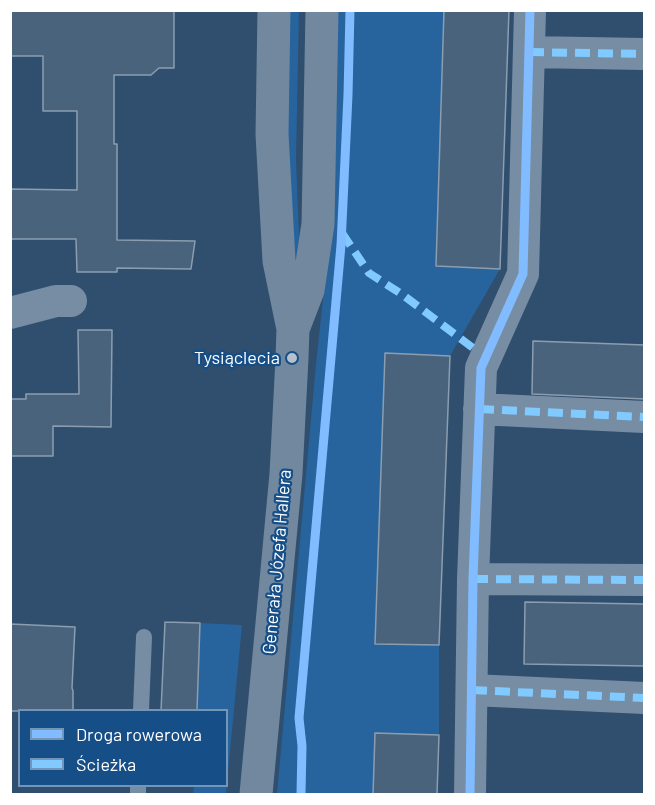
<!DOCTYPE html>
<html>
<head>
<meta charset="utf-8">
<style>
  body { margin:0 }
  #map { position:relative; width:655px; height:805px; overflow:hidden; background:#304e6d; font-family:Barlow,sans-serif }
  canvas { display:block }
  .frame { position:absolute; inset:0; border:12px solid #fff; pointer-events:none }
  .legend { position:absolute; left:18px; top:709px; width:210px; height:78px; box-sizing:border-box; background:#164e87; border:2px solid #7395b7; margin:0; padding:8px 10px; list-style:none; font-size:18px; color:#fff }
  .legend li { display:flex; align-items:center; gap:12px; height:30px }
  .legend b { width:30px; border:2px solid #7395b7 }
</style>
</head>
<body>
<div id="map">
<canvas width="655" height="805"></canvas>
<div class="frame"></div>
<ul class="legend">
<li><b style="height:8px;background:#80bcff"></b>Droga rowerowa</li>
<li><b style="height:8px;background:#80caff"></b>Ścieżka</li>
</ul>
</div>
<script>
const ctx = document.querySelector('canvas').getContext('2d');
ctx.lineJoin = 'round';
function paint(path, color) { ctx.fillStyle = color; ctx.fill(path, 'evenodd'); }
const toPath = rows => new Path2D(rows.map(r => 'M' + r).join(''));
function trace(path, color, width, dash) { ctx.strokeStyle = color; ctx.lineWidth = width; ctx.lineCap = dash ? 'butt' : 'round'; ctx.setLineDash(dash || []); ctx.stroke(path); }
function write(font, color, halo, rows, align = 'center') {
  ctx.font = font + ' Barlow,sans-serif'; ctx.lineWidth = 4.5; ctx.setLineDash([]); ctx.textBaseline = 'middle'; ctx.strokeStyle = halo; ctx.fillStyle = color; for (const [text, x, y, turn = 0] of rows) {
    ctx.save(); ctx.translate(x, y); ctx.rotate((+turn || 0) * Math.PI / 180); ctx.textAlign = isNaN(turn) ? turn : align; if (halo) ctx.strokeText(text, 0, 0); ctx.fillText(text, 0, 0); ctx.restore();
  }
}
paint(toPath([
  [287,11,299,11,296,160,299,236,298,286,287,194],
  [335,11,444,11,436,266,500,269,450,356,385,354,375,643,439,645,439,735,375,733,373,794,277,794,316,364,329,243],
  [200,623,242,625,226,794,193,794,194,786,226,786,226,710,197,710]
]), '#27639d');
const building = toPath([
  [10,10,174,10,174,68,159,68,151,75,114,75,114,144,117,144,117,240,195,241,191,269,117,268,117,272,77,272,76,239,10,239,10,189,77,190,77,111,43,111,43,56,10,56,10,10],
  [444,10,509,10,500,269,436,266,444,10],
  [78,330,112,330,111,427,53,426,53,456,10,456,10,399,26,399,26,394,79,394,78,330],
  [533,341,645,345,645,399,532,394,533,341],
  [385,353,450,356,439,645,375,644,385,353],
  [525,602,645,604,645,666,524,664,525,602],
  [165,622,200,623,197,711,161,711,165,622],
  [11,624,75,627,72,688,73,691,73,711,10,711,11,624],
  [375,733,439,735,437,795,373,795,375,733]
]);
paint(building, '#4a637c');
trace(building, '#8b9eb1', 1.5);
trace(toPath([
  [141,710,144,637],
  [138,794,138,786]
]), '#778da3', 16);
trace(toPath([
  [529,52,644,54],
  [10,313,56,301,71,301],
  [479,409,644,417],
  [473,579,644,580],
  [472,690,644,698],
  [470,794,473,579,481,368,523,274,530,10]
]), '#778da3', 32);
trace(toPath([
  [293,329,308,290,318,224,322,10],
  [256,794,286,474,292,358,293,329,279,261,272,134,274,10]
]), '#72889f', 33);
trace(toPath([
  [529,52,644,54],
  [342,233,369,273,403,295,473,348],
  [479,409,644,417],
  [473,579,644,580],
  [472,690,644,698]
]), '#80caff', 8, [15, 8]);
trace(toPath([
  [301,794,302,746,299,718,341,245,348,95,350,10],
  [470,794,473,579,481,368,523,274,530,10]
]), '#80bcff', 9);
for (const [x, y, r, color] of [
  [292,358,6,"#b7c1cc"]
]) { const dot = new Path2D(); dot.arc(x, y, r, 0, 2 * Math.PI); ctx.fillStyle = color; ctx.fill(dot); trace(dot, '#164e87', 2); }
write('18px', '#fff', '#164e87', [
  ["Tysiąclecia",280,358]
], 'right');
write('18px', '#fff', '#164e87', [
  ["Generała Józefa Hallera",277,562,-85]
]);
</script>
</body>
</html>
